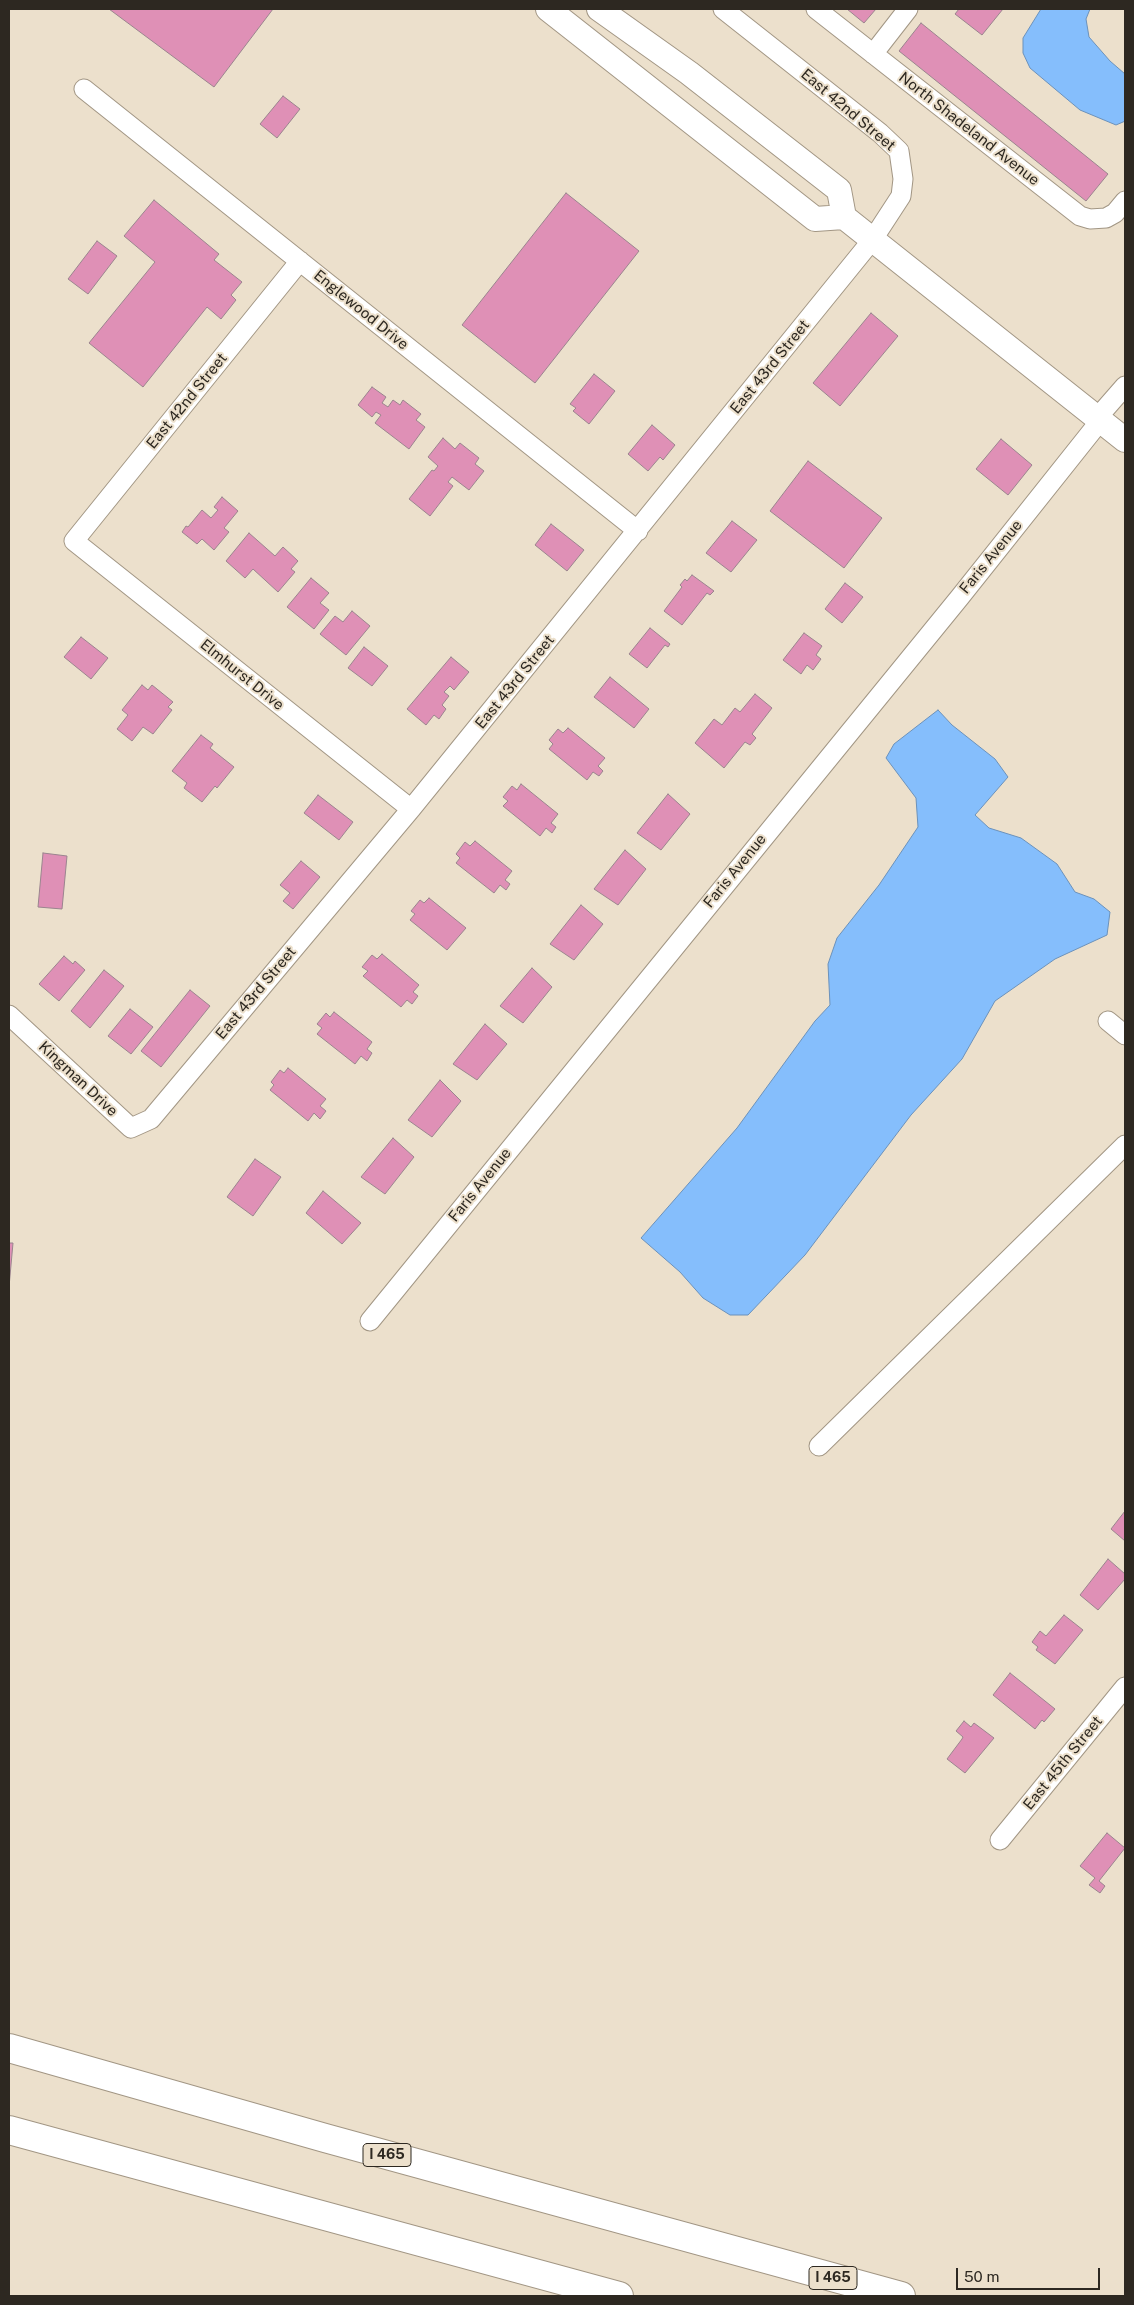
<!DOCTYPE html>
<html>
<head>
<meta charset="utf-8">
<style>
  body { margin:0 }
  #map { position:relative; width:1134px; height:2305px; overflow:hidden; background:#ece0cc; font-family:"Public Sans",sans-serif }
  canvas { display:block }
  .frame { position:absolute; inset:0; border:10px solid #2d2821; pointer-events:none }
  .scale { position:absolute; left:956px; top:2268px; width:144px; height:22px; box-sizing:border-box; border:2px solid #2d2821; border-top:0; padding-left:6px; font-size:15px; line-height:18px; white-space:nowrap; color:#2d2821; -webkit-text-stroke:4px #ece0cc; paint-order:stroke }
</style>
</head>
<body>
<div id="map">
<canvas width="1134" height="2305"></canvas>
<div class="frame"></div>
<div class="scale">50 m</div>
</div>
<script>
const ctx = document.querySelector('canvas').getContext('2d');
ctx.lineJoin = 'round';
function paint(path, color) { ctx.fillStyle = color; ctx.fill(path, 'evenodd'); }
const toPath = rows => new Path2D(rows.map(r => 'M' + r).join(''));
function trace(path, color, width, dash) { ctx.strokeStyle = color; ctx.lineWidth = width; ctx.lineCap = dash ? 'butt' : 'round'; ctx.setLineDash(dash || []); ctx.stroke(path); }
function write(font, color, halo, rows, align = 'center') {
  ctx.font = font + ' "Public Sans",sans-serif'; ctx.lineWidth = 4; ctx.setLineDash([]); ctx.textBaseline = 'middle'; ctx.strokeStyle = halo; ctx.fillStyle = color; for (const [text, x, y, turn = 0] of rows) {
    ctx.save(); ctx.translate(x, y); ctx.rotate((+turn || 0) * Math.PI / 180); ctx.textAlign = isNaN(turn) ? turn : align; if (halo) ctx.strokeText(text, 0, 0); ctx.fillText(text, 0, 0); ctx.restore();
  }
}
const water = toPath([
  [1041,9,1090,9,1086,19,1089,37,1110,61,1125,74,1125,121,1123,122,1116,125,1080,110,1030,68,1023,53,1023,38,1041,9],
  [938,710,952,725,995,759,1008,777,975,815,989,828,1021,838,1057,864,1075,892,1094,899,1110,912,1107,935,1055,959,995,1001,962,1059,911,1115,805,1255,748,1315,730,1315,703,1298,680,1272,641,1238,737,1128,815,1021,830,1005,828,964,837,938,879,885,918,827,916,798,886,758,894,744,938,710]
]);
paint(water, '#85befc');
trace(water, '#6b91ba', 1);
const building = toPath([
  [109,9,273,9,214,87,109,9],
  [847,9,876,9,864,23,847,9],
  [959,9,1003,9,982,35,955,14,959,9],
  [921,23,1108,174,1086,201,899,51,921,23],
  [283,96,300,109,277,138,260,124,283,96],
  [566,193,639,251,535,383,462,325,566,193],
  [154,200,219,254,214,260,242,282,231,295,236,300,221,319,207,307,143,387,89,343,155,262,124,236,154,200],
  [97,241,117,256,88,294,68,279,97,241],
  [871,313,898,336,840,406,813,383,871,313],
  [594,374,615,391,589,424,573,411,576,408,570,404,594,374],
  [372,387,386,397,382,403,388,407,393,400,400,405,403,400,421,414,416,420,425,427,409,449,375,423,381,415,376,412,372,417,358,405,372,387],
  [652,425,675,445,663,460,660,457,648,471,628,454,652,425],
  [443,438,455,449,460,443,479,458,475,464,484,471,469,490,452,477,448,482,453,486,430,516,409,499,432,470,434,471,438,466,428,457,443,438],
  [1001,439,1032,465,1008,495,976,469,1001,439],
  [808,461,882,518,844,568,770,511,808,461],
  [222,497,238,511,224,528,229,532,214,550,202,539,197,544,182,532,186,526,188,527,202,510,211,518,218,510,214,507,222,497],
  [732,521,757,540,731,572,706,553,732,521],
  [551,524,584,550,567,571,535,545,551,524],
  [249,533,275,556,283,547,298,561,291,569,295,572,278,592,253,569,245,578,226,561,249,533],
  [692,575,714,591,710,595,707,593,682,625,664,611,682,587,680,585,685,579,687,581,692,575],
  [311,578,329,593,320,603,329,610,314,629,287,607,311,578],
  [845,583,863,597,842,623,825,609,845,583],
  [352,611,370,626,346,655,320,634,335,616,343,622,352,611],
  [650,628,670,644,668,647,665,645,647,668,629,654,650,628],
  [804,633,822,646,816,655,821,659,813,670,807,665,801,674,783,660,804,633],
  [81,637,108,658,91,679,64,657,81,637],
  [364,647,388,666,372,686,348,668,364,647],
  [451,657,469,672,454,690,450,686,444,692,449,696,442,705,446,709,439,719,434,715,426,725,407,709,451,657],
  [610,677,649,709,634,728,594,697,610,677],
  [142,685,148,690,152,685,173,702,168,707,172,710,153,734,143,727,132,741,117,729,128,715,122,710,142,685],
  [755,694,772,708,752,734,756,738,750,745,745,742,724,768,695,743,714,719,722,725,735,708,740,712,755,694],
  [568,728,605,758,598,766,603,771,599,776,593,772,587,780,549,749,553,744,549,740,558,729,563,733,568,728],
  [201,735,213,744,210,748,234,767,217,788,215,786,202,802,184,788,187,783,172,771,201,735],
  [521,784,558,814,551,823,556,827,552,833,546,828,540,836,503,806,508,801,503,797,512,786,517,790,521,784],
  [668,794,690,814,661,850,637,833,668,794],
  [318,795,353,822,339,840,304,813,318,795],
  [475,841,512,871,505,880,510,884,506,890,500,885,494,893,456,863,460,858,456,854,465,842,470,846,475,841],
  [625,850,646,869,618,905,594,889,625,850],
  [43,853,67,856,62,909,38,907,43,853],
  [301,861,320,877,293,909,283,901,290,893,280,885,301,861],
  [429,898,466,928,447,950,410,920,415,914,411,911,420,900,424,903,429,898],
  [581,905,603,924,574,960,550,944,581,905],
  [382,954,419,985,413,992,418,996,412,1004,407,1000,401,1007,363,976,368,971,362,967,372,955,377,959,382,954],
  [64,956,73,964,75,961,85,970,59,1001,39,984,64,956],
  [532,968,552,987,523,1023,500,1006,532,968],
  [104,970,124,986,90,1028,71,1011,104,970],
  [190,990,210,1006,161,1067,141,1051,190,990],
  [130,1009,153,1027,131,1054,108,1036,130,1009],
  [334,1012,372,1042,367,1049,372,1053,367,1061,361,1056,355,1064,317,1034,322,1028,317,1024,326,1013,330,1017,334,1012],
  [485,1024,507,1044,477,1080,453,1064,485,1024],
  [288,1068,326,1099,320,1106,326,1111,320,1119,314,1113,308,1121,270,1090,274,1085,271,1082,280,1070,284,1073,288,1068],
  [440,1080,461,1101,432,1137,408,1120,440,1080],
  [393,1138,414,1157,385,1194,361,1177,393,1138],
  [255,1159,281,1177,253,1216,227,1197,255,1159],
  [323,1191,361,1223,342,1244,306,1213,323,1191],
  [9,1243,13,1243,9,1287,9,1243],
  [1125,1511,1125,1541,1111,1529,1125,1511],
  [1108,1559,1125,1574,1125,1579,1098,1610,1080,1595,1108,1559],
  [1064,1615,1083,1630,1055,1664,1036,1650,1038,1647,1032,1642,1040,1631,1046,1636,1064,1615],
  [1010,1673,1055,1709,1044,1722,1042,1720,1035,1729,993,1695,1010,1673],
  [964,1721,971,1727,974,1723,994,1738,965,1773,947,1759,962,1739,963,1737,956,1731,964,1721],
  [1107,1833,1125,1848,1099,1881,1105,1886,1100,1893,1089,1885,1095,1878,1080,1866,1107,1833]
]);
paint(building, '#df90b6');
trace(building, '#9a848e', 1);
const minor = toPath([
  [816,9,1080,216,1090,219,1106,218,1115,213,1125,201],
  [873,54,908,9],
  [84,89,638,531],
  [300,261,74,541,411,809],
  [1097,418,1125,386],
  [9,1015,131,1128,151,1119,411,809,873,239,901,196,903,179,899,151,880,133,723,9],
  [1108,1021,1125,1035],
  [370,1321,960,597,1100,421],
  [819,1446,1125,1145],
  [1000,1840,1125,1687]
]);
const major = toPath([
  [548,9,815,219,844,217,1125,440],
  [599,9,689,73,839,190,844,217]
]);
const highway = toPath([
  [9,2048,325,2138,901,2296],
  [9,2130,619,2296]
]);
trace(minor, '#a29684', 21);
trace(major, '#a29684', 26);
trace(highway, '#a29684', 30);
trace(minor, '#fff', 19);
trace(major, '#fff', 24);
trace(highway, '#fff', 28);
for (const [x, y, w] of [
  [387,2155,48],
  [833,2278,48]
]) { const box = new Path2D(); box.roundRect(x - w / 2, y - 11.5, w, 23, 4); ctx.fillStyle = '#ece0cc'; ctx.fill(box); trace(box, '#2d2821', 1); }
write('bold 14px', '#2d2821', null, [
  ["I 465",387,2155],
  ["I 465",833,2278]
]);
write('15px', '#2d2821', '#ece0cc', [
  ["East 42nd Street",848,110,40],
  ["North Shadeland Avenue",969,129,38],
  ["Englewood Drive",361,310,39],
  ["East 43rd Street",770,367,-51],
  ["East 42nd Street",187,401,-51],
  ["Faris Avenue",991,557,-51],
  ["Elmhurst Drive",242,675,39],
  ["East 43rd Street",515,682,-51],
  ["Faris Avenue",735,871,-51],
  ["East 43rd Street",256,993,-50],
  ["Kingman Drive",78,1079,43],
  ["Faris Avenue",480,1185,-51],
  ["East 45th Street",1063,1763,-51]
]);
</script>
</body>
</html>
